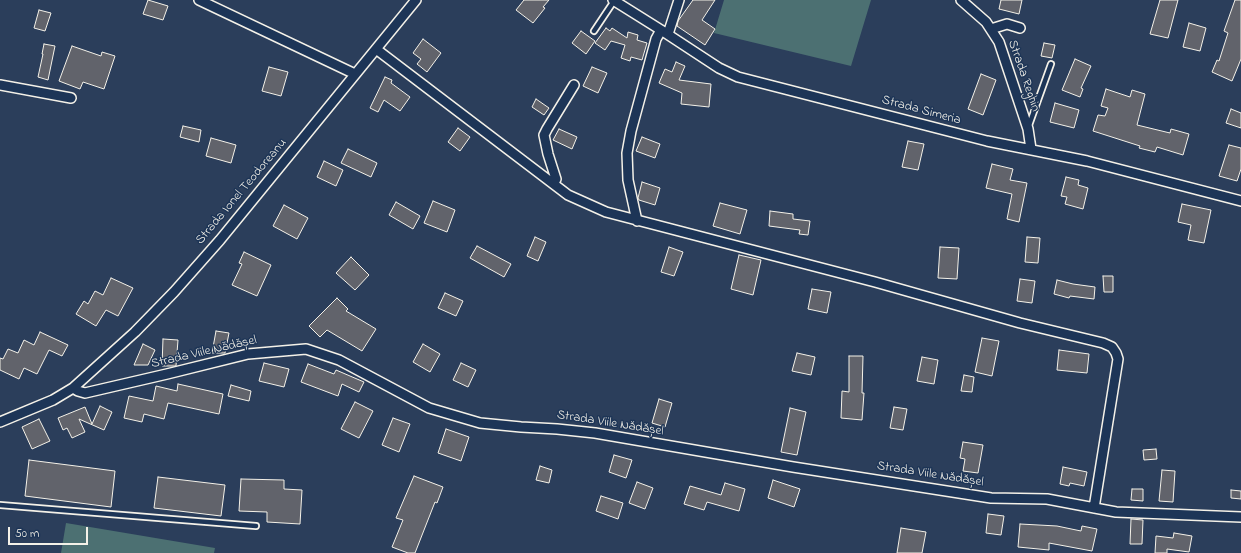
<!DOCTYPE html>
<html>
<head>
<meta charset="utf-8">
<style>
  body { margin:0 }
  #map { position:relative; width:1241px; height:553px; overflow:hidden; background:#2b3e5b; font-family:"Indie Flower",sans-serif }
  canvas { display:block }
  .scale { position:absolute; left:8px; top:527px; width:80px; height:18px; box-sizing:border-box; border:2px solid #f4f1e8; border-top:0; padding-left:5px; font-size:12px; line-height:14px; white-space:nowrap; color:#f4f1e8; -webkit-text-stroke:3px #1d3557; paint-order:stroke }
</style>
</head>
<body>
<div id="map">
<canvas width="1241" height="553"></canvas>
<div class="scale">50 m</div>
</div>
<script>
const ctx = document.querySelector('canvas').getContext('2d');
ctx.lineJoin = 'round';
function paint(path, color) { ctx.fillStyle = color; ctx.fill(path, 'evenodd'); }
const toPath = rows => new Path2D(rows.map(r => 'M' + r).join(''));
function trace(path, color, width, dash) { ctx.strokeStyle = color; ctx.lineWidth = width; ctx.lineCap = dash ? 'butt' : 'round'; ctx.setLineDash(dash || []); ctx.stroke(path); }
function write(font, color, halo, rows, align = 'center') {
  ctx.font = font + ' "Indie Flower",sans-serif'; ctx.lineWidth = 3; ctx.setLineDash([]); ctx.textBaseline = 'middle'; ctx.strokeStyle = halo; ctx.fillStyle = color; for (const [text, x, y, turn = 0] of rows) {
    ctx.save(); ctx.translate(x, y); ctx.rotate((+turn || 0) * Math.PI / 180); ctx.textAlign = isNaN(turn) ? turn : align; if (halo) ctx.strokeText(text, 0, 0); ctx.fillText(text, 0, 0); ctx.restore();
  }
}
paint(toPath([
  [724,0,871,0,851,66,714,33],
  [66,523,215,548,214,553,61,553]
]), '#4c7072');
const building = toPath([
  [148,0,168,6,163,20,143,14,148,0],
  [524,0,549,0,543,7,545,8,533,23,516,10,524,0],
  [693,0,715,0,702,20,715,29,705,45,677,26,678,21,693,0],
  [1001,0,1022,0,1019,14,999,9,1001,0],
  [1160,0,1178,0,1168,38,1150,34,1160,0],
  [1235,0,1241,0,1241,59,1232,81,1212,72,1217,60,1219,61,1228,33,1224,31,1235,0],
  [39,10,51,13,45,31,34,28,39,10],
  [1189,23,1206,28,1200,51,1183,47,1189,23],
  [606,28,610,31,612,28,627,38,628,32,638,35,637,40,647,43,642,60,631,57,630,61,621,58,625,45,611,41,605,50,595,43,606,28],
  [581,31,595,41,586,54,572,43,581,31],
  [423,39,441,53,427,72,417,64,421,59,413,53,423,39],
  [1044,43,1055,45,1052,58,1041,56,1044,43],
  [44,44,55,46,48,80,38,77,43,54,42,54,44,44],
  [72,46,101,56,102,52,115,56,104,89,83,82,80,89,59,81,72,46],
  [1075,59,1091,66,1081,88,1083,89,1080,97,1062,90,1075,59],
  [676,62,685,66,679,80,711,84,709,107,681,104,682,93,659,83,665,69,672,72,676,62],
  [269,67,288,72,281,96,262,91,269,67],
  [592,67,607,73,598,93,583,86,592,67],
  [981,74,996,80,983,115,968,109,981,74],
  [385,77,392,80,391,83,410,97,400,111,384,100,378,112,370,108,385,77],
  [1106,89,1130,97,1132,90,1145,94,1137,125,1170,133,1171,129,1189,134,1183,155,1157,147,1155,152,1139,148,1140,146,1093,131,1098,115,1105,116,1108,108,1101,106,1106,89],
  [536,99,549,108,544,115,532,107,536,99],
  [1055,103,1079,110,1074,128,1050,122,1055,103],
  [1231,109,1241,113,1241,128,1226,123,1231,109],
  [183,126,201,130,199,142,180,137,183,126],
  [458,128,470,137,460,151,448,142,458,128],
  [559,129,577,137,572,149,553,140,559,129],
  [642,137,660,144,655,158,636,151,642,137],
  [211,138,236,145,231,163,206,156,211,138],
  [908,141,924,144,918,170,902,167,908,141],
  [1229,145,1241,148,1241,169,1237,181,1219,176,1229,145],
  [348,149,377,163,371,177,341,163,348,149],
  [324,161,343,170,336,186,317,177,324,161],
  [992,164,1013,169,1010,180,1027,183,1019,222,1007,219,1012,194,986,188,992,164],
  [1066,177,1079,180,1078,185,1088,188,1083,209,1065,204,1067,197,1061,196,1066,177],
  [642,182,660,188,655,205,639,200,638,198,642,182],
  [433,201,455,210,447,232,424,223,433,201],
  [396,202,420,216,413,229,389,215,396,202],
  [720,203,747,210,740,234,713,226,720,203],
  [1182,204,1211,210,1204,243,1188,240,1191,225,1178,222,1182,204],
  [284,205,308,218,297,239,273,226,284,205],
  [770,211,793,214,793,219,810,221,808,235,799,234,800,230,769,226,770,211],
  [535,237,546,242,538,261,527,256,535,237],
  [1027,237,1040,238,1038,263,1025,262,1027,237],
  [477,246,511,264,504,277,470,258,477,246],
  [669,247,683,252,674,276,661,272,669,247],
  [940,247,959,248,957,279,938,278,940,247],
  [244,252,271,265,257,296,232,285,242,264,239,263,244,252],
  [739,255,761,260,753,295,731,289,739,255],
  [351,257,369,275,355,290,336,273,351,257],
  [1103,276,1113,276,1113,292,1104,292,1103,276],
  [111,278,133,288,118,316,106,310,96,326,76,314,84,301,88,304,95,291,103,295,111,278],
  [1020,279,1035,281,1032,303,1017,301,1020,279],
  [1057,280,1073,284,1095,287,1094,299,1070,296,1069,298,1054,294,1057,280],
  [812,289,831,292,827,313,808,309,812,289],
  [445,293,463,301,456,316,438,308,445,293],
  [337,298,348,309,346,311,376,329,362,351,327,330,320,337,309,326,337,298],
  [216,331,229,333,225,353,212,353,216,331],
  [40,332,68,345,62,356,49,350,37,374,24,368,19,379,0,370,0,358,3,359,8,349,18,353,24,340,34,345,40,332],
  [982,338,999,341,992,376,975,372,982,338],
  [163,339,178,340,176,366,162,366,163,339],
  [143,344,155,350,148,365,134,365,143,344],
  [423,344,440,354,430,372,413,362,423,344],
  [1059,350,1089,354,1087,373,1057,370,1059,350],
  [797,353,815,357,811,375,792,371,797,353],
  [849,356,863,356,862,393,864,393,862,420,841,418,842,391,849,392,849,356],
  [922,357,938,360,934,384,917,381,922,357],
  [264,363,289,369,284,387,259,381,264,363],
  [461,363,476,370,468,387,453,380,461,363],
  [308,364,334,374,336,370,364,382,359,392,342,384,338,396,301,382,308,364],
  [964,375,974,377,972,392,961,391,964,375],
  [178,384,223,394,219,414,168,403,164,419,144,414,142,422,124,418,129,396,153,401,156,386,177,391,178,384],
  [231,385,251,391,249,401,228,396,231,385],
  [659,399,672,403,665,427,652,423,659,399],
  [355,402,373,411,359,438,341,429,355,402],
  [100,406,112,412,104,430,79,419,85,432,72,438,67,428,63,430,58,418,85,407,92,424,100,406],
  [894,407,907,409,903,430,890,428,894,407],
  [790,408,806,412,797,455,781,452,790,408],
  [393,418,410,424,399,452,382,445,393,418],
  [39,419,50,441,32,449,22,427,39,419],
  [446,429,469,437,461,461,438,453,446,429],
  [963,442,983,445,978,473,963,471,965,459,960,458,963,442],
  [1156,449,1157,459,1144,460,1143,450,1156,449],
  [614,455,632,460,626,478,609,472,614,455],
  [29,460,115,471,111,507,25,496,29,460],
  [540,466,552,470,549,483,536,480,540,466],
  [1063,467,1087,472,1084,486,1070,483,1069,486,1060,484,1063,467],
  [1162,470,1175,471,1173,502,1159,501,1162,470],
  [414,476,443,487,437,503,435,502,415,553,408,553,392,547,403,520,396,518,414,476],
  [158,477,225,485,221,516,154,508,158,477],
  [241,479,284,480,284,489,302,490,300,524,267,522,267,512,239,511,241,479],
  [773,480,800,489,794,507,768,498,773,480],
  [637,482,653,488,645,509,629,503,637,482],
  [725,483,745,489,739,511,707,502,704,510,684,504,690,486,721,495,725,483],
  [1132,489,1143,489,1143,501,1131,500,1132,489],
  [1231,490,1241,491,1241,499,1231,498,1231,490],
  [601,496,623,503,618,519,596,511,601,496],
  [988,514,1004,516,1001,535,986,533,988,514],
  [1131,519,1143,520,1142,544,1130,544,1131,519],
  [1020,524,1057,526,1081,531,1082,526,1097,529,1092,551,1049,543,1049,550,1018,547,1020,524],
  [901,528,926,532,922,553,897,553,901,528],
  [1174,533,1192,536,1189,552,1167,549,1167,553,1155,553,1156,536,1173,538,1174,533]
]);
paint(building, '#61636b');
trace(building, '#f4f1e8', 1);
const service = toPath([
  [594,31,614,1],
  [1028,128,1051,64],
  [0,505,256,526]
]);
const minor = toPath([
  [199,0,355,74],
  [613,0,661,30,719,68,738,77,987,141,1087,161,1241,201],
  [961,0,986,22,999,42,1028,129,1031,149],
  [991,29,1007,24,1020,28],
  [668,34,679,0],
  [376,49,568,195,606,212,875,282,1020,323,1103,343,1112,347,1116,353,1118,359,1094,508],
  [0,85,71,98],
  [554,183,556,179,548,154,544,135,547,129,574,85],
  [637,221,628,180,627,153,631,131,656,39,661,30],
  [73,388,78,391,85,393,167,374,248,354,306,349,339,360,429,408,480,423,521,427,557,429,595,433,793,467,991,498,1047,499,1116,512,1241,517],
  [0,422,53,400,73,388,135,332,174,292,220,240,416,0]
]);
trace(service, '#f4f1e8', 8);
trace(minor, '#f4f1e8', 12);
trace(service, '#1d3557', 4.5);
trace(minor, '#1d3557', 9);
write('13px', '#f4f1e8', '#1d3557', [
  ["Strada Reghin",1023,76,71],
  ["Strada Simeria",921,111,15],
  ["Strada Ionel Teodoreanu",242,192,-50],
  ["Strada Viile Nădășel",204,353,-13],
  ["Strada Viile Nădășel",610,424,9],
  ["Strada Viile Nădășel",930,475,9]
]);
</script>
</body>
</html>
